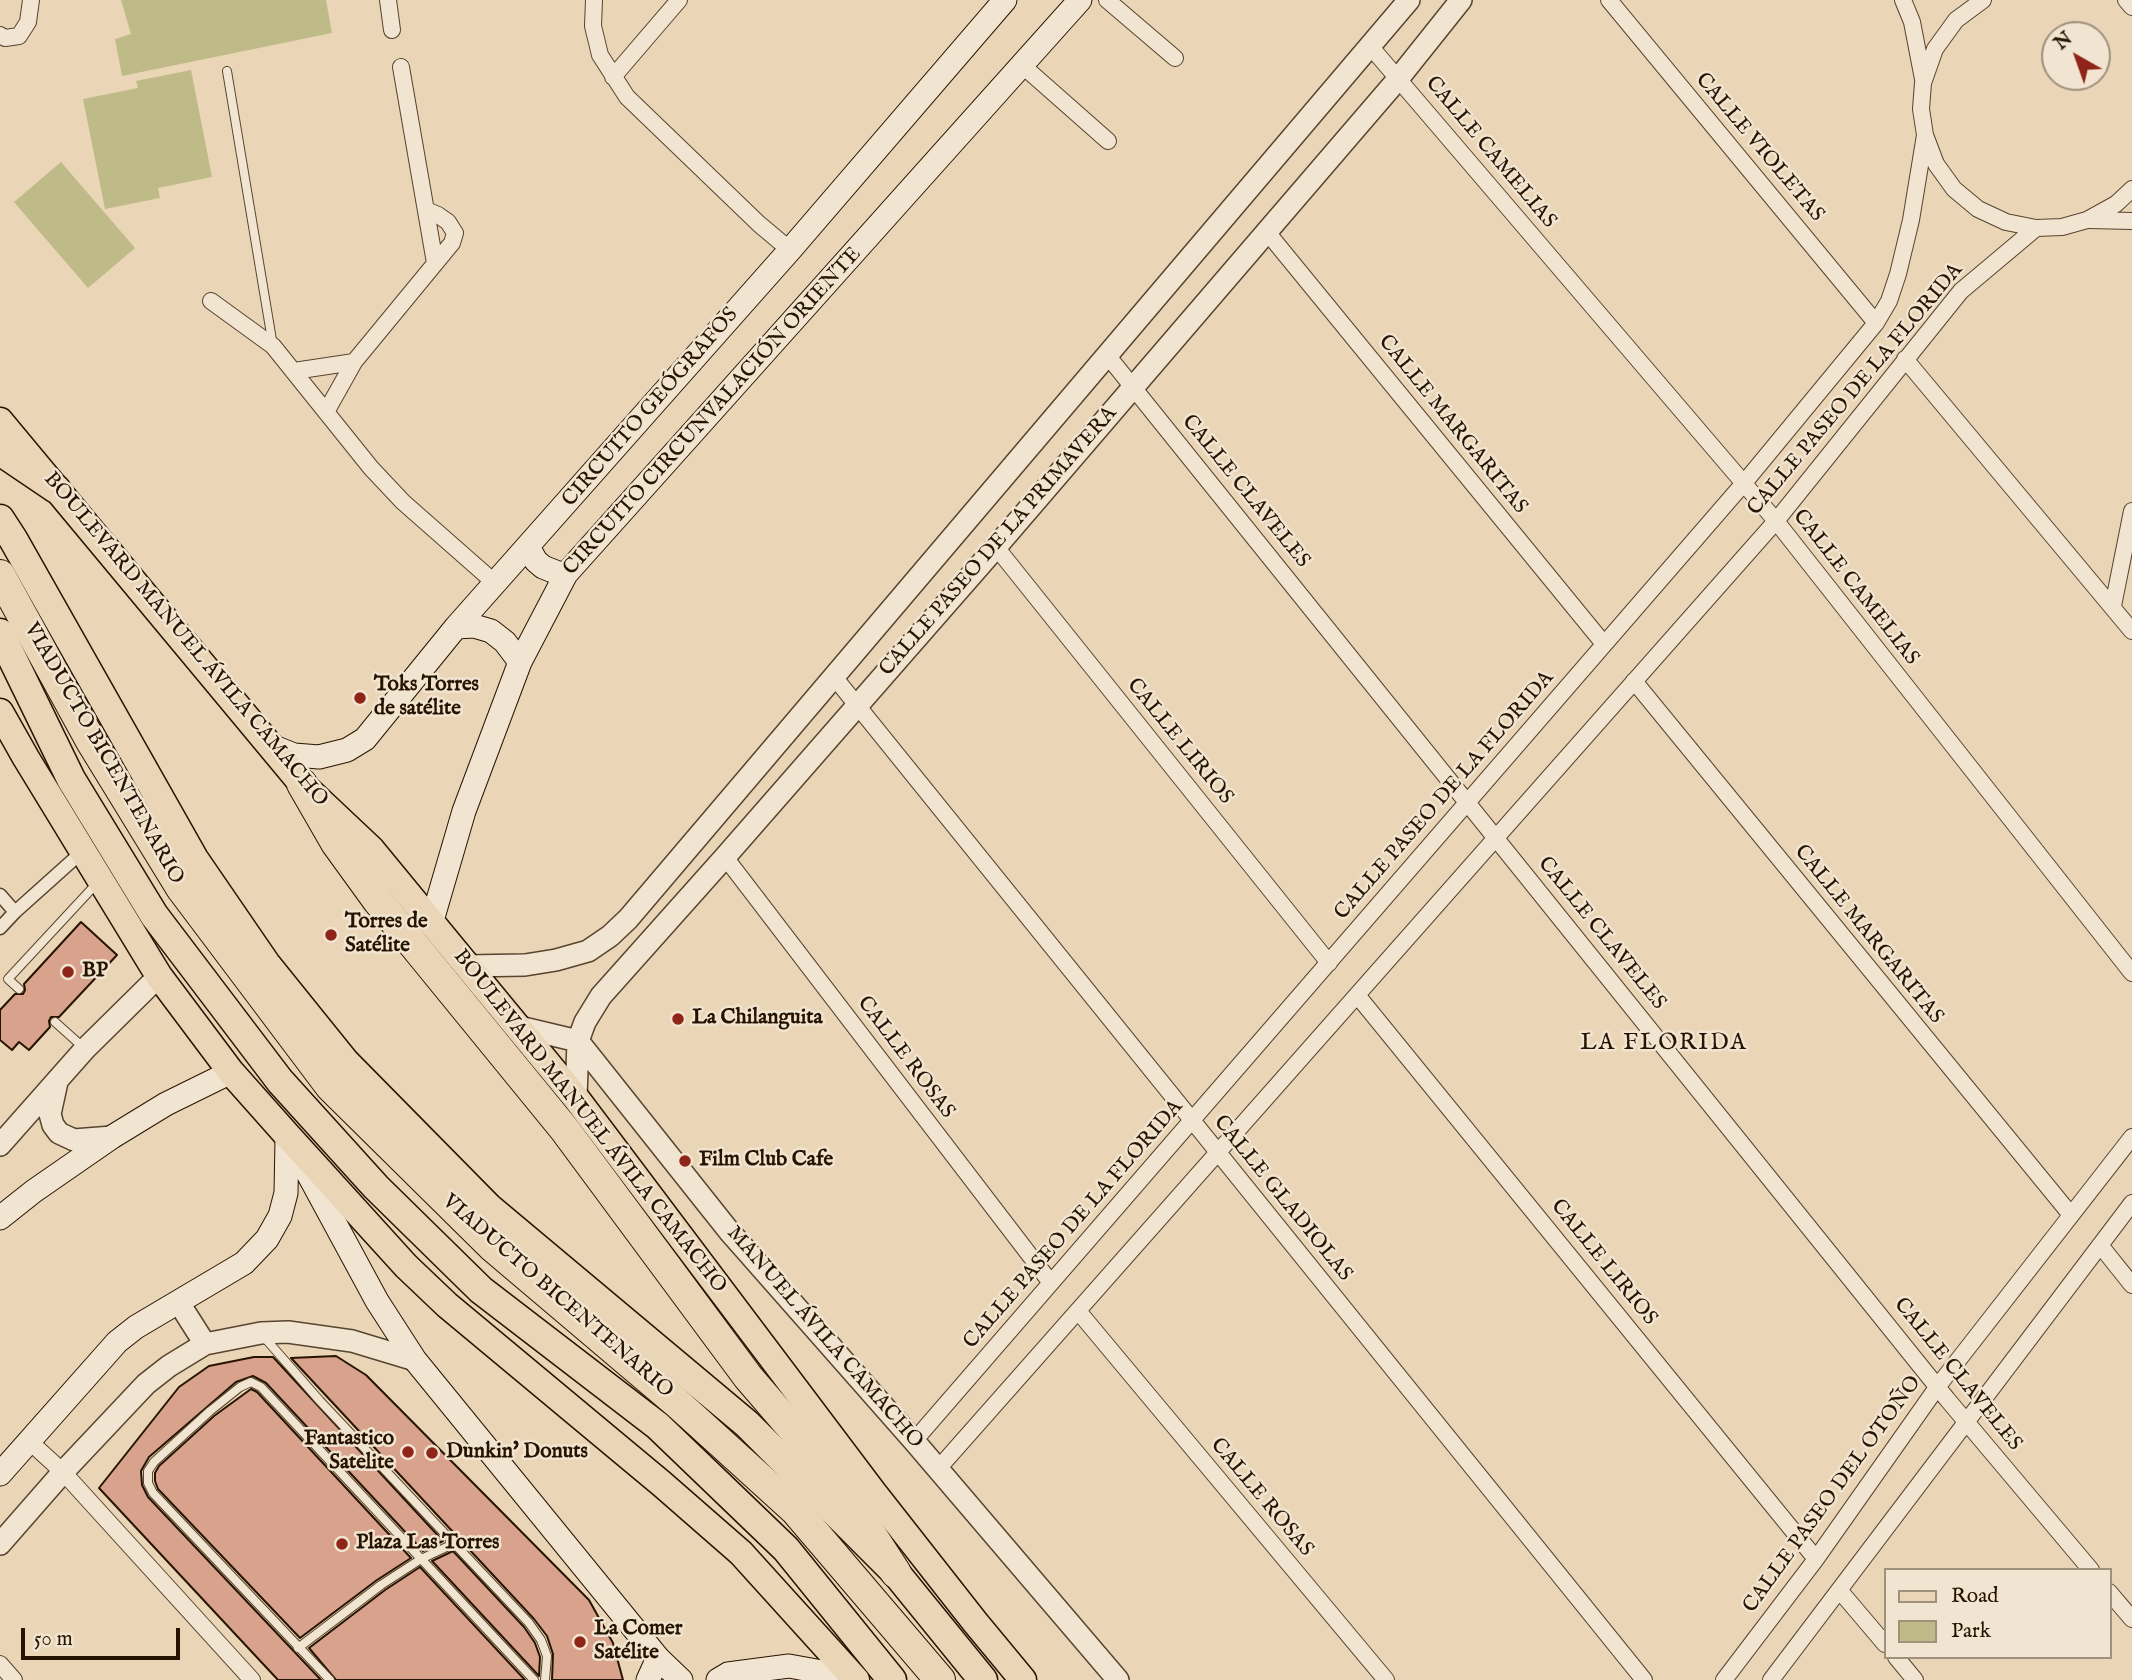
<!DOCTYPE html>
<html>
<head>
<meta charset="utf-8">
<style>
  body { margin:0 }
  #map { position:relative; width:2132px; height:1680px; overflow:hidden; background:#ead5b7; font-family:"IM FELL English",serif }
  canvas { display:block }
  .legend { position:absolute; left:1884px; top:1568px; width:228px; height:91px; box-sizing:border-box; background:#f1e4d0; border:2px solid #a0917d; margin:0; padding:9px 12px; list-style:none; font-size:21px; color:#261400 }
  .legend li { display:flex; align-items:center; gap:14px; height:35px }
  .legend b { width:35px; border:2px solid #a0917d }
  .north { position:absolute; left:2041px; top:21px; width:70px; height:70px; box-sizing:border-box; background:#f1e4d0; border:2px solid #a0917d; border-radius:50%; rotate:320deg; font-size:19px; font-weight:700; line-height:28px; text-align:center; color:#261400 }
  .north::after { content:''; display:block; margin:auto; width:24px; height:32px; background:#8f2418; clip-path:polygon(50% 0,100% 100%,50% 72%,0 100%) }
  .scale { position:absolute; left:21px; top:1628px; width:159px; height:32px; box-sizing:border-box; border:4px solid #261400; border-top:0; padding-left:9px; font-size:21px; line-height:24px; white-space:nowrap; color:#261400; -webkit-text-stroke:5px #f1e4d0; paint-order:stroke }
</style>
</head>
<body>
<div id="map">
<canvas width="2132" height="1680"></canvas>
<ul class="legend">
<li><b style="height:9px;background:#ead5b7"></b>Road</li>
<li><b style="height:19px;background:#bfbb89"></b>Park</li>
</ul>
<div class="north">N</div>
<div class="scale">50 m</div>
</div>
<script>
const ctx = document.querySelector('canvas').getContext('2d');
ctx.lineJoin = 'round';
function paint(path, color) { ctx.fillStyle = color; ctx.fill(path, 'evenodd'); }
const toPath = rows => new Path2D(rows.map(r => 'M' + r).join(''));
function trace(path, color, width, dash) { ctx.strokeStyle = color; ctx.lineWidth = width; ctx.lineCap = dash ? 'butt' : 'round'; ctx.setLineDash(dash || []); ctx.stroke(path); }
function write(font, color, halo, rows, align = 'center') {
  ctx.font = font + ' "IM FELL English",serif'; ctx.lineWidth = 5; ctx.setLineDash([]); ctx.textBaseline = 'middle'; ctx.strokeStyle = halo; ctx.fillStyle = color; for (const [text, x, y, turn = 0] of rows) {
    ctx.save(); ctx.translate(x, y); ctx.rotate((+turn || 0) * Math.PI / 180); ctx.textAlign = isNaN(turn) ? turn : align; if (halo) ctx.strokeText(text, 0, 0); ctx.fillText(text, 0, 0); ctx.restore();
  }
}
paint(toPath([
  [121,0,326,0,332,33,122,76,115,39,131,34],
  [191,70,212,177,158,188,160,198,105,209,83,99,138,88,136,81],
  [61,162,135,248,88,288,14,202]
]), '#bfbb89');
const building = toPath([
  [81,922,117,955,59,1017,51,1017,49,1021,50,1027,29,1050,19,1042,12,1050,0,1040,0,1010,15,994,23,994,25,990,24,984,81,922],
  [336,1356,366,1375,589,1600,613,1643,623,1680,552,1680,553,1654,547,1636,534,1619,291,1358,336,1356],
  [254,1357,273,1357,443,1541,423,1551,266,1383,253,1376,236,1382,149,1457,141,1471,142,1485,148,1497,321,1680,278,1680,99,1488,179,1387,209,1366,254,1357],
  [251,1389,257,1392,411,1558,377,1580,300,1638,158,1489,155,1481,155,1473,159,1466,214,1416,251,1389],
  [453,1551,524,1627,535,1643,540,1657,539,1676,432,1561,453,1551],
  [420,1567,525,1680,336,1680,309,1648,385,1590,420,1567]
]);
paint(building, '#d8a28c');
trace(building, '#261400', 2);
const service = toPath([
  [227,71,273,346],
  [19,989,8,979,98,882],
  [55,1022,84,1048],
  [264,1337,320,1401,529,1623,541,1640,547,1656,545,1680],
  [298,1648,381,1585,421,1559,453,1544],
  [330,1680,153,1493,148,1483,148,1471,154,1462,210,1411,240,1387,251,1382,261,1387,534,1680]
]);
const pedestrian = toPath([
  [0,895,15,912],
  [0,928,15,912,83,851]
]);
const minor = toPath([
  [388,0,392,30],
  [594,0,593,26,600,55,627,97,759,224,790,250],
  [1107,0,1175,58],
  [1609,0,1876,323],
  [1903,0,1912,22,1923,79],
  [1983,0,1956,20,1935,49,1923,83,1921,109,1925,135,1936,164,1954,189,1978,209,2006,222,2036,228,2062,227,2087,220,2116,204,2132,189],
  [2126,0,2132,7],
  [0,35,5,38,19,36,28,22,31,0],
  [1370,46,1776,521,2132,973],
  [1023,66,1108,141],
  [401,67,435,263],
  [613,77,679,0],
  [2089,220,2132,221],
  [1267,232,1604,644],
  [211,301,273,346,371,468,403,502,495,583],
  [1107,355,1947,1399,2091,1570],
  [1905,359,2132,631],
  [294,371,354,362],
  [326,412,354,362,452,243,455,233,448,222,438,215,426,210],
  [996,547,1329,963],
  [2113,606,2132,511],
  [835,678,1644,1680],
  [1634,681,2071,1215],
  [725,857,1051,1283],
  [1357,995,1816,1559],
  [2100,1245,2132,1285],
  [1078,1311,1386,1680],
  [29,1441,63,1472,252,1680],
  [914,1441,1744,483,1876,323,1889,301,1898,274,1911,220,1925,135],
  [937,1470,1776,521,1961,291,2036,228],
  [1840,1591,1885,1644],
  [2109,1592,2132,1619],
  [1896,1657,1915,1680],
  [0,1664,14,1680],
  [1724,1680,1816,1559,1938,1386,2132,1137],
  [1771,1680,2132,1203]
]);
const tertiary = toPath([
  [466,966,525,965,556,960,588,951,610,936,628,919,1409,0],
  [515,1026,578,1041,729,1231,914,1441,1118,1680],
  [57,1082,50,1114,53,1125,59,1133,74,1140,112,1137],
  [576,1098,578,1041,585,1022,601,996,725,857,996,547,1398,79,1461,0],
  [0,1145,85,1049,159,976],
  [179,1303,205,1344],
  [0,1544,63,1472,146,1384,169,1366,205,1344,261,1333,288,1332,352,1341,415,1360]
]);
const secondary = toPath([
  [528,547,536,561,543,567,558,573,566,574],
  [456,627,474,626,491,631,505,642,520,662],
  [269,745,294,755,319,757,347,750,365,739,456,627,790,250,1005,0],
  [431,924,464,811,520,662,566,574,1080,0],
  [299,1157,377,1301,415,1360,658,1658,681,1680],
  [0,1218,34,1191,112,1137,166,1104,231,1072],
  [0,1474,117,1342,136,1327,244,1263,267,1239,280,1216,286,1193,287,1139],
  [648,1680,658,1658],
  [718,1680,728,1674,789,1666,855,1678]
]);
const primary = toPath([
  [0,421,302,784,371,849,576,1098,873,1492,975,1622,1023,1680],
  [0,712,26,758,159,976,231,1072,287,1135,406,1266,447,1305,662,1484,741,1553,856,1680]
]);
const trunk = toPath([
  [0,451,56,489],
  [0,519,13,539,194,859,266,964,345,1062,489,1208,747,1424,896,1573,983,1680],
  [0,633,71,779,154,915,280,1081,376,1187,481,1290,658,1426,786,1549,892,1680]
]);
const motorway = toPath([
  [0,575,92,743,181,888,330,1086,493,1247,676,1402,796,1511,940,1680],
  [302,784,336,843,378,901,565,1130,748,1377,834,1477,896,1573]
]);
trace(service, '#57442e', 10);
trace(pedestrian, '#57442e', 15);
trace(minor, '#57442e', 18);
trace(tertiary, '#57442e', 24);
trace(secondary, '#261400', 25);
trace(primary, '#261400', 29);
trace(trunk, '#261400', 31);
trace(motorway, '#261400', 32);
trace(service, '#f1e4d0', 8);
trace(pedestrian, '#f1e4d0', 12);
trace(minor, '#f1e4d0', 16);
trace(tertiary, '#f1e4d0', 21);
trace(secondary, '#f1e4d0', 23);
trace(primary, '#ead5b7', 26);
trace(trunk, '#ead5b7', 28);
trace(motorway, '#ead5b7', 30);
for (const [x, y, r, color] of [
  [360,698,7,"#8f2418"],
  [331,935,7,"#8f2418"],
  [68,972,7,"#8f2418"],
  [678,1019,7,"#8f2418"],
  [685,1161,7,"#8f2418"],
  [408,1452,7,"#8f2418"],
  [432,1453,7,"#8f2418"],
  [342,1544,7,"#8f2418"],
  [580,1642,7,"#8f2418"]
]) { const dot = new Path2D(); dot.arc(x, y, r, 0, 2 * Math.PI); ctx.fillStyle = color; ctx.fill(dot); trace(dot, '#f1e4d0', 2.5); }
write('21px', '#261400', '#f1e4d0', [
  ["CALLE VIOLETAS",1759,148,50],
  ["CALLE CAMELIAS",1490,153,50],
  ["CALLE PASEO DE LA FLORIDA",1856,390,-50],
  ["CIRCUITO GEÓGRAFOS",651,408,-49],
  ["CIRCUITO CIRCUNVALACIÓN ORIENTE",713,412,-48],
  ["CALLE MARGARITAS",1452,425,51],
  ["CALLE CLAVELES",1245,492,51],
  ["CALLE PASEO DE LA PRIMAVERA",999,542,-49],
  ["CALLE CAMELIAS",1855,588,52],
  ["BOULEVARD MANUEL ÁVILA CAMACHO",185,640,50],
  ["CALLE LIRIOS",1179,742,51],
  ["VIADUCTO BICENTENARIO",103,754,60],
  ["CALLE PASEO DE LA FLORIDA",1445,796,-49],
  ["CALLE CLAVELES",1601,934,51],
  ["CALLE MARGARITAS",1868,935,51],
  ["CALLE ROSAS",905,1058,53],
  ["BOULEVARD MANUEL ÁVILA CAMACHO",589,1122,52],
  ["CALLE GLADIOLAS",1282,1199,51],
  ["CALLE PASEO DE LA FLORIDA",1074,1225,-49],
  ["CALLE LIRIOS",1603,1263,51],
  ["VIADUCTO BICENTENARIO",557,1297,41],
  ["MANUEL ÁVILA CAMACHO",824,1338,49],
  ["CALLE CLAVELES",1957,1375,51],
  ["CALLE PASEO DEL OTOÑO",1833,1495,-54],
  ["CALLE ROSAS",1261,1498,50]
]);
write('bold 21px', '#261400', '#f1e4d0', [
  ["Toks Torres",374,686],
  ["de satélite",374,710],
  ["Torres de",345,923],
  ["Satélite",345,947],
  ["BP",82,972],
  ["La Chilanguita",692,1019],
  ["Film Club Cafe",699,1161],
  ["Fantastico",394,1440,"right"],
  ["Satelite",394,1464,"right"],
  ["Dunkin' Donuts",446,1453],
  ["Plaza Las Torres",356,1544],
  ["La Comer",594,1630],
  ["Satélite",594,1654]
], 'left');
ctx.letterSpacing = '2px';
write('23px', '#261400', '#f1e4d0', [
  ["LA FLORIDA",1664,1044]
]);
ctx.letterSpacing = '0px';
</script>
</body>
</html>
